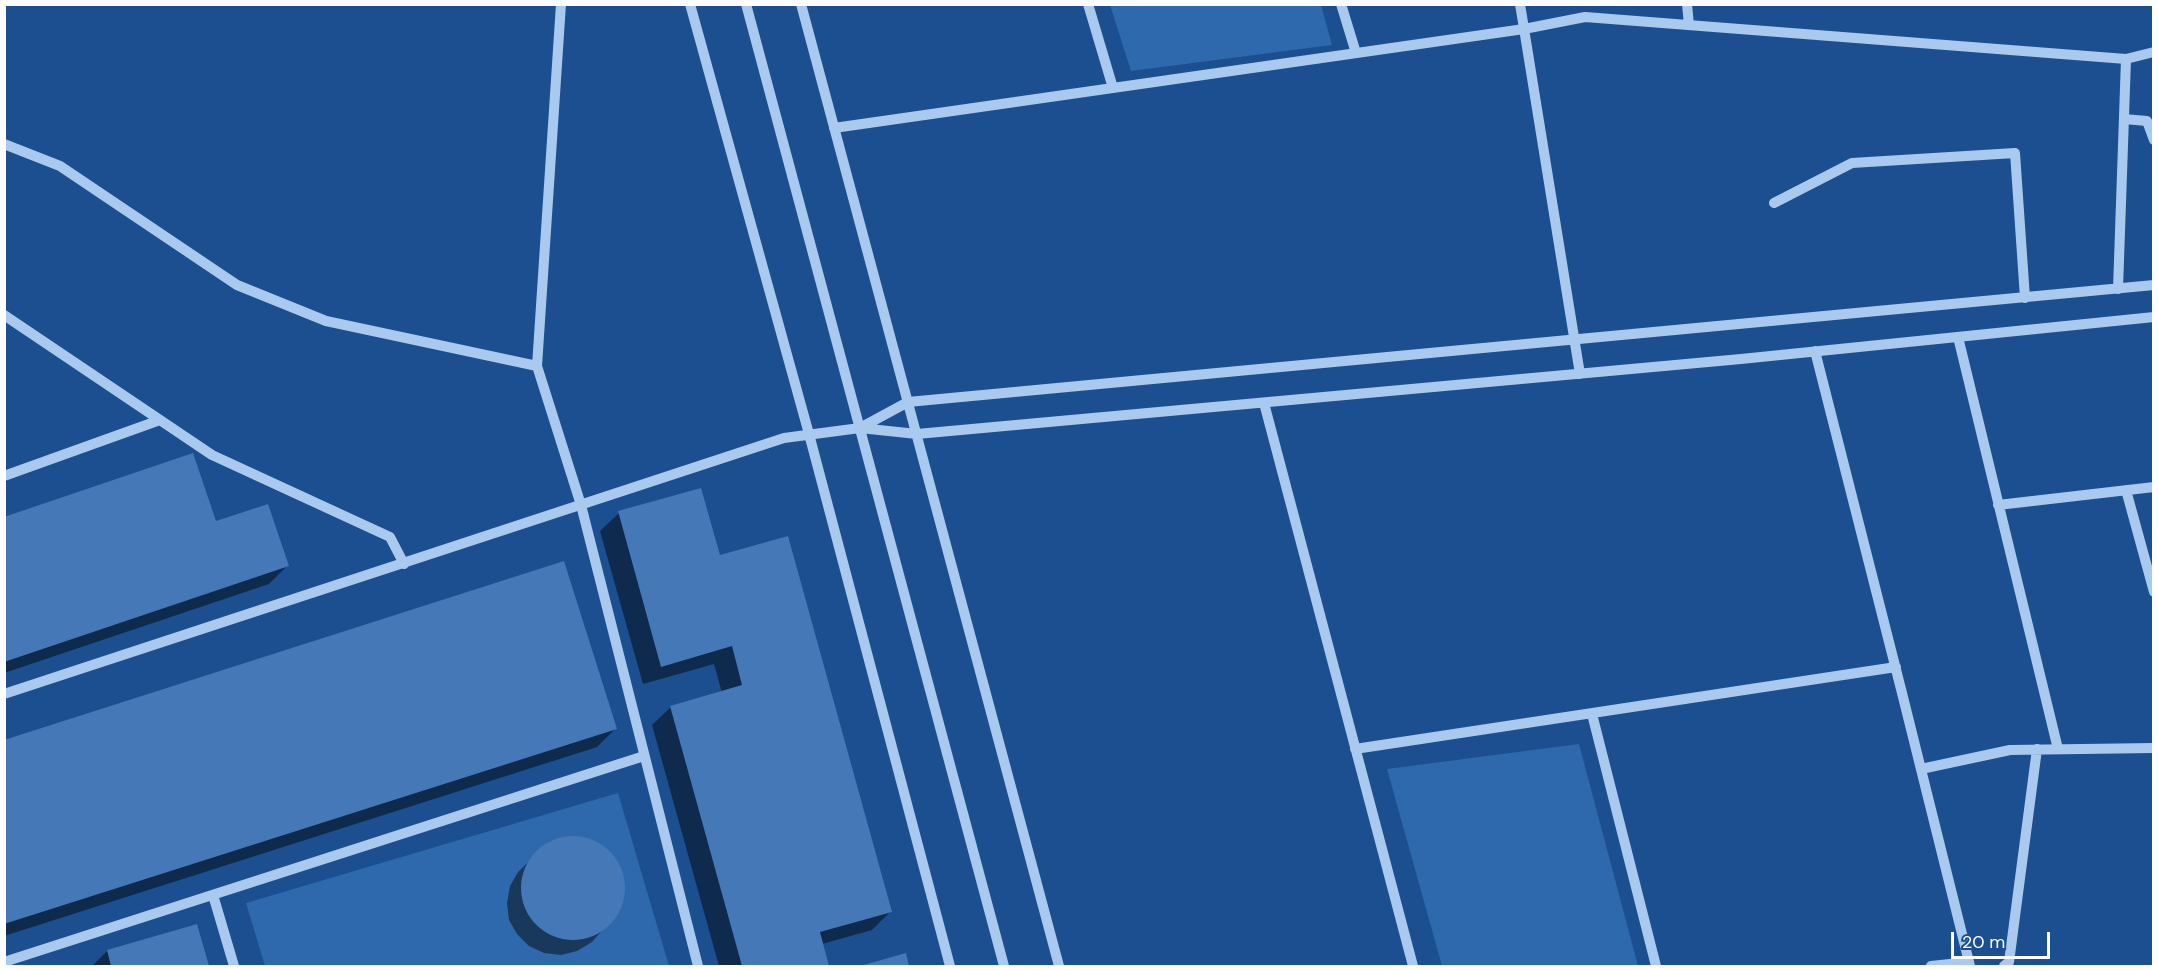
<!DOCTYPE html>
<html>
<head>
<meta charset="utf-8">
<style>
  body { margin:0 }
  #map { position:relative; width:2158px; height:971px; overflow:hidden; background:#1b4f8f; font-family:"DM Sans",sans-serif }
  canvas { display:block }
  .frame { position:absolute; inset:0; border:6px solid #fff; pointer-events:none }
  .scale { position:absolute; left:1951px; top:932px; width:99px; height:27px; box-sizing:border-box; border:3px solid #fff; border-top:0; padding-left:8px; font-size:18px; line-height:21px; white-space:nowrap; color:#fff; -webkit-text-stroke:4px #1b4f8f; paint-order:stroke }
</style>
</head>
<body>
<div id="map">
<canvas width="2158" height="971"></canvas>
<div class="frame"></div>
<div class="scale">20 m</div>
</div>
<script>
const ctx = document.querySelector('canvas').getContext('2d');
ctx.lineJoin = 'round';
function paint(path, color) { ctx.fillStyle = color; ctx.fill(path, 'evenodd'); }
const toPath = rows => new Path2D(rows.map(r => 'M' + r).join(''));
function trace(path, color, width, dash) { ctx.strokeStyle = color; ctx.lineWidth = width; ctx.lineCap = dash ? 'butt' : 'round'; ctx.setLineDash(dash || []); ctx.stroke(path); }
paint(toPath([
  [1110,5,1321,5,1332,45,1131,71],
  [1579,744,1638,966,1442,966,1387,769],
  [618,793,669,966,265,966,246,903]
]), '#2e69ad');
paint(toPath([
  [619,513,719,557,890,912,872,930,822,944,828,966,719,966,652,725,671,707,722,693,714,664,643,684,600,531],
  [4,518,215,523,287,566,269,584,4,673],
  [615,729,597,747,4,936,4,741],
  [578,837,595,842,609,851,619,865,624,880,624,897,617,913,592,942,577,951,561,955,544,953,529,946,517,934,509,920,507,903,510,886,518,872,546,845,562,839],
  [196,926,208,966,92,966,107,951],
  [904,955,908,966,863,966]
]), '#0007');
paint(toPath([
  [193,453,216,521,268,504,289,566,4,662,4,517],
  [701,488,720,555,788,536,892,912,820,932,829,966,742,966,670,706,742,685,732,646,661,667,618,511],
  [564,561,617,729,4,924,4,740],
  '521 888a52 52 0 1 1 104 0a52 52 0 1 1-104 0Z',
  [197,924,209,966,111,966,107,950],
  [906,953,909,966,860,966]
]), '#4478b7');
trace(toPath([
  [561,4,537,366,581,505,698,966],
  [690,4,809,434,950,966],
  [746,4,1004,966],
  [801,4,1059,966],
  [1088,4,1113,88],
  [1341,4,1356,53],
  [1520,4,1580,374],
  [1687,4,1689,25],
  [2124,119,2147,121,2154,140],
  [834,128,1524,29,1585,17,2126,59,2154,52],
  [4,144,60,166,237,285,326,321,537,366],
  [1774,203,1852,163,2015,153,2025,298],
  [2118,289,2126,59],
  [4,315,212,455,390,537,404,564],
  [1958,337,2058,749],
  [1815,351,1903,697,1970,966],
  [1264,403,1413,966],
  [860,428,908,402,2154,285],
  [4,476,160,420],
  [2126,490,2154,592],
  [1998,505,2154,487],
  [4,694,784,438,860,428,917,434,1741,359,2154,317],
  [1592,714,1656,966],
  [1355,749,1896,667],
  [1921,769,2010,750,2154,748],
  [213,895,234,966],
  [4,962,644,756],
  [1931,966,1969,962],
  [2004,966,2009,962,2037,749]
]), '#a9c9ee', 10);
</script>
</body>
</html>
